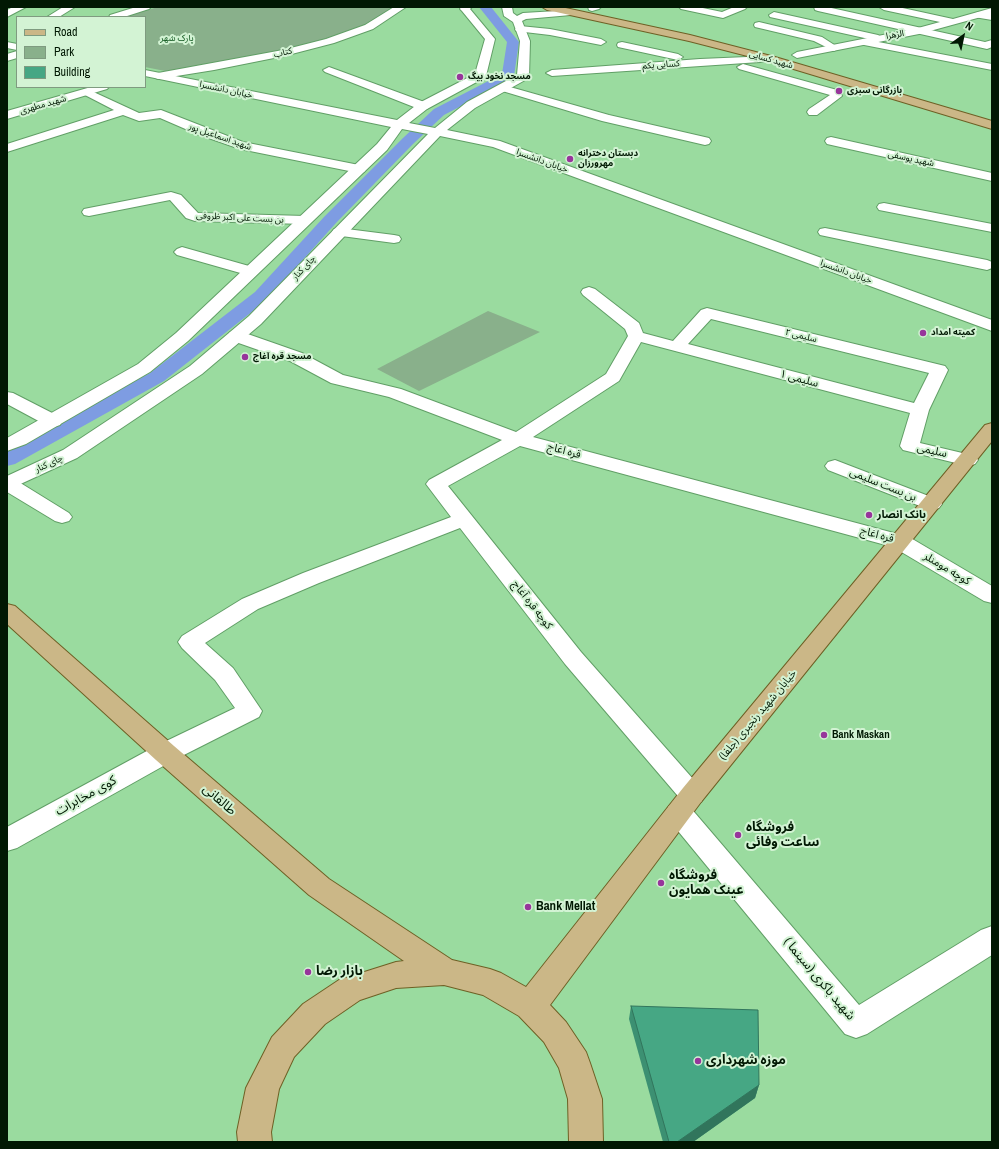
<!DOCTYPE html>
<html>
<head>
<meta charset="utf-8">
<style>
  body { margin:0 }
  #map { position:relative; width:999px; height:1149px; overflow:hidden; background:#9adb9f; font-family:"Archivo Narrow",sans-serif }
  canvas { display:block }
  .frame { position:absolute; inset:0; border:8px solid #011803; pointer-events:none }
  .legend { position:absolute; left:16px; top:16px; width:130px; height:72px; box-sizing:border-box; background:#d3f3d4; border:1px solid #7f9b80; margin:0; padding:5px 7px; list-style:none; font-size:12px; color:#011803 }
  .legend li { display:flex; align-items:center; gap:8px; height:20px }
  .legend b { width:20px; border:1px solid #7f9b80 }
  .north { position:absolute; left:943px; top:16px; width:40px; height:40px; -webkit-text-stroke:3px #d3f3d4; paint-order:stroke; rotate:33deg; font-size:11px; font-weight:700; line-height:16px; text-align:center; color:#011803 }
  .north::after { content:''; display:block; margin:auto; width:14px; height:18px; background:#011803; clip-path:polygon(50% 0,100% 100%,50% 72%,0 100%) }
</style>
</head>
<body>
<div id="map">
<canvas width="999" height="1149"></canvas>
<div class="frame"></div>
<ul class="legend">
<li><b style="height:5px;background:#cbb787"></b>Road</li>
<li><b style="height:11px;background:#89b08b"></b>Park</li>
<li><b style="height:11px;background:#46a784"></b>Building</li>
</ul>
<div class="north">N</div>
</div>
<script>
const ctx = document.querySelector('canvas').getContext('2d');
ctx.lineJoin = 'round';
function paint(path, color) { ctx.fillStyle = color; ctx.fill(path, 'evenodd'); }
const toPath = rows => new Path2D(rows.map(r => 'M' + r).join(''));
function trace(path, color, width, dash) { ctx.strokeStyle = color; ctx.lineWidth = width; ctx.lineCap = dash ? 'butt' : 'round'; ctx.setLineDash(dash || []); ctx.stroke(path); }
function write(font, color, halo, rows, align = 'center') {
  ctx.font = font + ' "Archivo Narrow","Noto Sans Arabic",sans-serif'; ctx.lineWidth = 4; ctx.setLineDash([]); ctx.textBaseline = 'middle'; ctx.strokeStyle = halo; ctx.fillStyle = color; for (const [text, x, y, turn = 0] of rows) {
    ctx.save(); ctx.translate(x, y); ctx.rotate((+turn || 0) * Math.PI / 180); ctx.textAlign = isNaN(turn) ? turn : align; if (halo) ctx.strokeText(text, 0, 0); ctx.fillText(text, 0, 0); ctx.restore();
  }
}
paint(toPath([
  [158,7,398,7,365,26,326,41,214,67,165,71,145,67,145,17,123,17],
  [488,311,540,332,419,391,377,369]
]), '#89b08b');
paint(toPath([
  [479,7,491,7,519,42,514,76,513,79,444,115,413,144,336,223,267,300,164,381,15,464,7,466,7,450,150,373,255,292,324,217,403,138,434,109,502,74,507,42,479,7]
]), '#7e9ce2');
const minor = toPath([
  [13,7,26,7,7,17,7,10,13,7],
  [63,7,75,7,59,17,47,17,63,7],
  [136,7,151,7,149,9,124,17,109,17,110,15,136,7],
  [394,7,406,7,373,29,334,43,284,56,214,70,158,79,152,76,158,73,283,50,326,39,365,25,394,7],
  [588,7,601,7,599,9,592,11,589,10,588,7],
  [679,7,698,7,722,12,734,7,747,7,745,9,723,18,681,9,679,7],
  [814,7,827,7,985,42,992,40,992,47,987,49,818,11,815,10,814,7],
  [774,12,878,35,883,38,878,41,770,17,769,15,774,12],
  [978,12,992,14,992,20,974,17,973,15,978,12],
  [759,22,822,37,839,48,834,51,814,41,755,27,754,25,755,23,759,22],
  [520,26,550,29,601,39,606,42,601,45,550,35,516,31,515,29,520,26],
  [863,39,992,64,992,70,859,44,858,42,863,39],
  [622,42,678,54,683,57,678,60,618,47,617,45,618,43,622,42],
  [17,51,17,58,7,61,7,54,17,51],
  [771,56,775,57,776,59,775,61,552,76,546,73,552,70,700,59,771,56],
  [743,64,837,90,840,92,842,96,817,115,809,115,807,112,809,109,830,95,739,69,737,67,743,64],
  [329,67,427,103,429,106,427,109,419,109,325,72,323,70,329,67],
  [503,85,609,115,709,138,711,141,709,144,705,145,602,121,499,90,497,88,499,86,503,85],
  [87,89,139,113,161,110,243,142,359,165,364,166,366,169,364,172,359,173,240,149,197,134,160,118,139,121,123,115,7,152,7,144,114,110,83,94,81,92,83,90,87,89],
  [831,137,992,173,992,181,827,144,825,141,827,138,831,137],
  [171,192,181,195,198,213,305,216,310,217,312,220,310,223,305,224,195,221,186,218,170,200,89,216,84,215,82,212,84,209,89,208,171,192],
  [884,203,992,224,992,232,879,210,877,207,879,204,884,203],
  [339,228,394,235,399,236,401,239,399,242,394,243,334,235,332,232,334,229,339,228],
  [825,228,987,260,992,262,992,268,987,270,820,235,818,232,820,229,825,228],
  [182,247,256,268,259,271,256,274,251,276,177,255,174,252,177,249,182,247],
  [589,287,595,289,639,323,643,333,673,341,701,310,707,308,945,366,948,370,929,410,920,443,975,456,978,460,975,464,968,466,903,450,900,446,910,413,641,342,619,381,533,437,909,537,992,586,992,603,984,601,893,547,520,446,448,486,581,652,701,788,705,795,701,802,692,805,683,802,565,664,460,528,319,583,258,609,205,643,233,668,262,711,259,717,174,760,17,848,7,851,7,827,156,746,235,708,215,680,182,648,178,642,182,636,242,599,303,573,451,517,426,484,429,480,502,440,389,397,331,383,290,361,230,340,228,336,230,332,236,331,242,332,302,353,343,375,401,389,516,432,606,374,628,336,625,329,583,295,581,292,583,289,589,287],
  [711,319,929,373,914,403,688,344,711,319],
  [7,392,13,393,60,417,62,421,60,425,53,427,46,425,7,404,7,392],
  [835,460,939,500,942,504,939,508,932,510,925,508,828,470,825,466,828,462,835,460],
  [7,477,14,479,69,513,72,517,69,521,62,523,55,521,7,492,7,477],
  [679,802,689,806,859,1005,981,930,992,926,992,955,867,1034,856,1038,845,1034,669,820,665,813,669,806,679,802]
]);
const tertiary = toPath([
  [461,7,472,7,470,9,495,39,486,76,484,78,427,109,409,123,435,128,467,102,517,75,520,41,513,22,504,16,502,7,512,7,513,13,517,16,523,13,574,10,576,12,571,15,526,19,522,21,530,41,529,77,527,79,475,108,447,130,500,141,992,320,992,331,493,147,440,136,261,324,202,374,77,458,14,487,7,489,7,476,63,450,190,366,249,316,428,134,402,129,387,150,364,172,188,341,150,372,26,444,7,451,7,438,138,364,176,333,377,144,391,127,145,76,145,70,397,120,419,103,475,74,485,39,462,11,460,9,461,7],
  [879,7,898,7,953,19,992,8,992,14,919,34,797,58,792,55,797,52,918,28,940,22,884,10,879,7],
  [7,42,17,44,17,50,7,48,7,42],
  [91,87,109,87,107,89,7,119,7,111,91,87]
]);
const primary = toPath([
  [542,7,561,7,690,35,775,57,992,121,992,129,767,61,689,41,547,10,542,7],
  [992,423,992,441,701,802,550,1005,566,1022,586,1052,590,1063,602,1099,603,1142,569,1142,568,1099,559,1068,544,1042,519,1016,483,995,444,985,396,988,360,1000,325,1024,294,1057,279,1089,271,1132,272,1142,238,1142,237,1132,246,1088,272,1037,303,1004,339,980,396,962,404,961,309,895,156,760,7,624,7,604,15,606,174,746,329,879,452,960,490,969,501,973,526,987,683,788,985,425,992,423]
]);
trace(minor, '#619f66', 2);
trace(tertiary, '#619f66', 2);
trace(primary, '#6e6025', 2);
paint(minor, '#fff');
paint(tertiary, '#fff');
paint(primary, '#cbb787');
paint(toPath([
  [631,1006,759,1085,755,1098,693,1142,663,1142,629,1019]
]), '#3c9072');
paint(toPath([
  [759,1085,755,1098,693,1142,677,1142]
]), '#31755c');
const building = toPath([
  [631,1006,758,1010,759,1085,677,1142,669,1142,631,1006]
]);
paint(building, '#46a784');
trace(building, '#31755c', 1);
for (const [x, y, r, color] of [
  [460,77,4,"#97359b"],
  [839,91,4,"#97359b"],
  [570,159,4,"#97359b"],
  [923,333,4,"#97359b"],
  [245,357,4,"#97359b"],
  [869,515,4,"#97359b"],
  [824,735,4,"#97359b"],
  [738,835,4,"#97359b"],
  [661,883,4,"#97359b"],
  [528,907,4,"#97359b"],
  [308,972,4,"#97359b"],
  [698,1061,4,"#97359b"]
]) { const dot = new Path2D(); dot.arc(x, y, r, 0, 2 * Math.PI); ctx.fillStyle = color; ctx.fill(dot); trace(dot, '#d3f3d4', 1.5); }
write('9px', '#011803', '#d3f3d4', [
  ["الزهرا",895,35,-10],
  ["کتاب",283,53,-13],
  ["شهید کسایی",771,60,16],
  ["کسایی یکم",661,65,-4],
  ["خیابان دانشسرا",226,90,12],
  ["شهید مطهری",43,105,-16],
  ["شهید اسماعیل پور",220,137,19],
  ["شهید یوسفی",911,159,12],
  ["خیابان دانشسرا",542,161,20],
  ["بن بست علی اکبر ظروفی",240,218,3],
  ["چای کنار",304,268,-47],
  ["خیابان دانشسرا",846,272,20],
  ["سلیمی ۲",801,336,14],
  ["چای کنار",49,464,-25]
]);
write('9px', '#0f561e', '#d3f3d4', [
  ["پارک شهر",177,39]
]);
write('bold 9px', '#011803', '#d3f3d4', [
  ["مسجد نخود‌ بیگ",468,77],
  ["بازرگانی سبزی",847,91],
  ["دبستان دخترانه",578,154],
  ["مهرورزان",578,164],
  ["کمیته امداد",931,333],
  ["مسجد قره آغاج",253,357]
], 'left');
write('11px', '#011803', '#d3f3d4', [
  ["سلیمی ۱",799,379,15],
  ["قره اغاج",564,451,15],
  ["سلیمی",932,451,13],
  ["بن بست سلیمی",883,485,22],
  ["قره اغاج",877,535,15],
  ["کوچه مومنلر",947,569,31],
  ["کوچه قره آغاج",532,605,52],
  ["خیابان شهید رنجبری (جلفا)",758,715,-50]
]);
write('bold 11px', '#011803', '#d3f3d4', [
  ["بانک انصار",877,515],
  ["Bank Maskan",832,735]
], 'left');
write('13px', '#011803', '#d3f3d4', [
  ["کوی مخابرات",86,796,-29],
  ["طالقانی",219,800,41],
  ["شهید باکری (سینما )",819,979,50]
]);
write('bold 13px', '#011803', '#d3f3d4', [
  ["فروشگاه",746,828],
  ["ساعت وفائی",746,843],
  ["فروشگاه",669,876],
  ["عینک همایون",669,891],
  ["Bank Mellat",536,907],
  ["بازار رضا",316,972],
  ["موزه شهرداری",706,1061]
], 'left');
</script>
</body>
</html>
